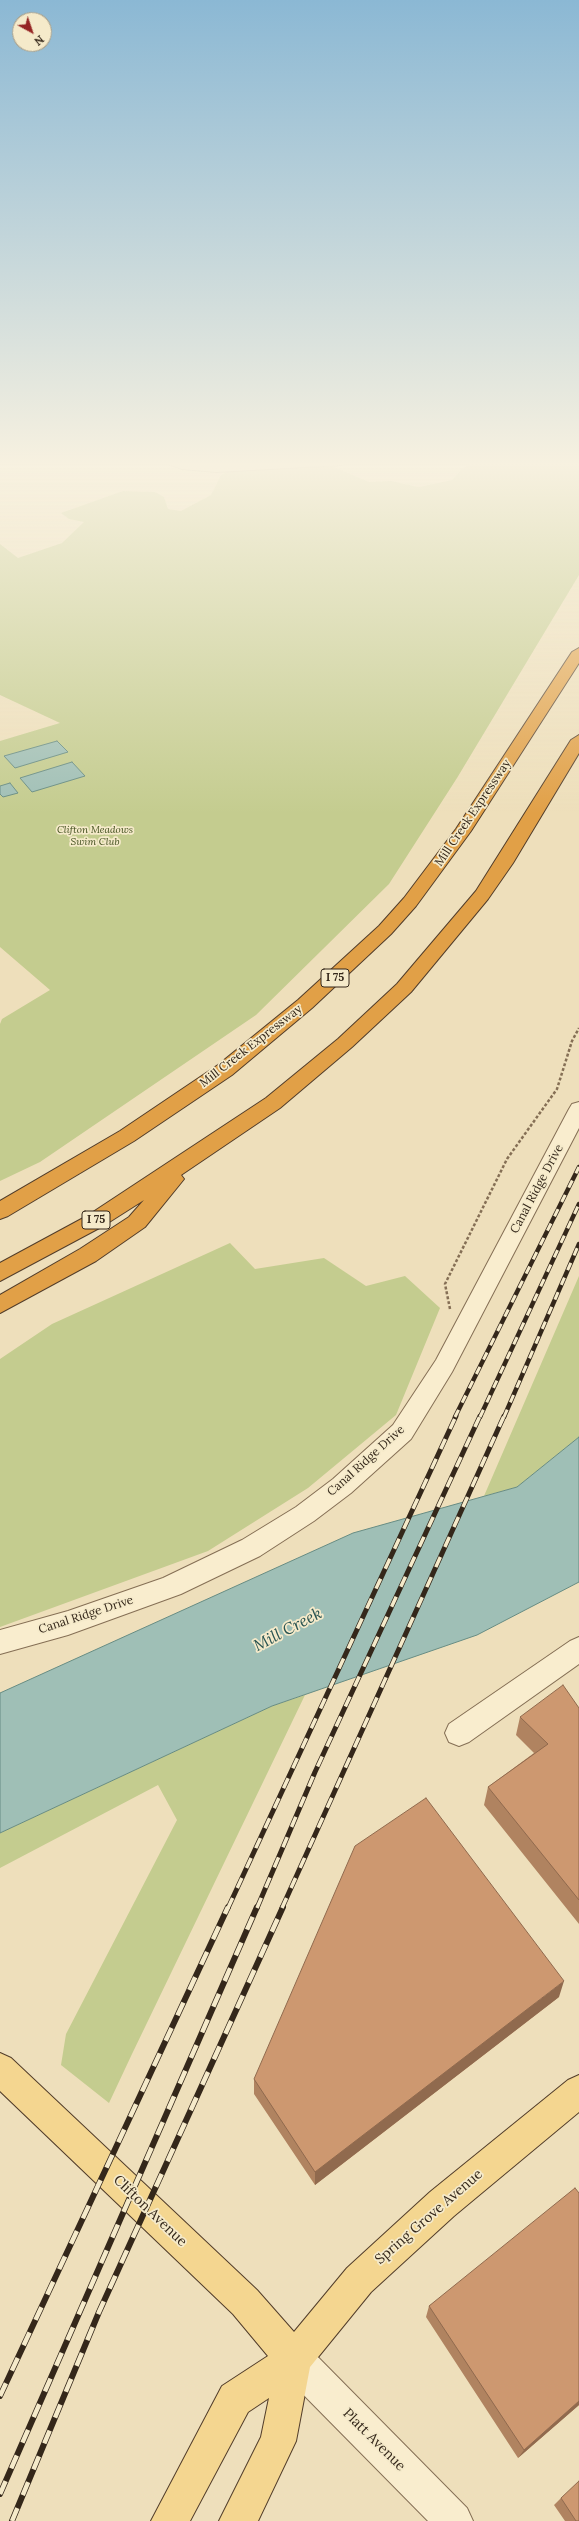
<!DOCTYPE html>
<html>
<head>
<meta charset="utf-8">
<style>
  body { margin:0 }
  #map { position:relative; width:579px; height:2521px; overflow:hidden; background:#eedfbb; font-family:Lora,serif }
  canvas { display:block }
  .north { position:absolute; left:12px; top:12px; width:40px; height:40px; box-sizing:border-box; background:#f5eaca; border:1px solid #a89c84; border-radius:50%; rotate:140deg; font-size:11px; font-weight:700; line-height:16px; text-align:center; color:#34271a }
  .north::after { content:''; display:block; margin:auto; width:14px; height:18px; background:#952524; clip-path:polygon(50% 0,100% 100%,50% 72%,0 100%) }
</style>
</head>
<body>
<div id="map">
<canvas width="579" height="2521"></canvas>
<div class="north">N</div>
</div>
<script>
const ctx = document.querySelector('canvas').getContext('2d');
ctx.lineJoin = 'round';
function paint(path, color) { ctx.fillStyle = color; ctx.fill(path, 'evenodd'); }
const toPath = rows => new Path2D(rows.map(r => 'M' + r).join(''));
function trace(path, color, width, dash) { ctx.strokeStyle = color; ctx.lineWidth = width; ctx.lineCap = dash ? 'butt' : 'round'; ctx.setLineDash(dash || []); ctx.stroke(path); }
function write(font, color, halo, rows, align = 'center') {
  ctx.font = font + ' Lora,serif'; ctx.lineWidth = 3.5; ctx.setLineDash([]); ctx.textBaseline = 'middle'; ctx.strokeStyle = halo; ctx.fillStyle = color; for (const [text, x, y, turn = 0] of rows) {
    ctx.save(); ctx.translate(x, y); ctx.rotate((+turn || 0) * Math.PI / 180); ctx.textAlign = isNaN(turn) ? turn : align; if (halo) ctx.strokeText(text, 0, 0); ctx.fillText(text, 0, 0); ctx.restore();
  }
}
paint(toPath([
  [477,461,579,461,579,575,457,778,389,884,256,1015,40,1162,0,1181,0,1024,2,1019,50,990,0,947,0,741,60,723,0,695,0,544,18,558,62,543,84,522,69,519,61,513,123,491,155,492,164,497,168,509,181,511,211,495,221,475,232,470,327,464,369,482,391,481,419,487,452,480,462,469],
  [230,1243,255,1269,324,1258,366,1286,405,1276,440,1308,396,1415,308,1488,208,1551,0,1627,0,1359,52,1324],
  [579,1276,579,1437,517,1487,484,1496],
  [305,1695,132,2054,109,2103,61,2065,66,2034,177,1820,158,1785,0,1868,0,1833,272,1706]
]), '#c4cc8f');
const water = toPath([
  [57,741,68,752,15,768,4,756,57,741],
  [72,762,85,776,32,792,20,778,72,762],
  [10,783,18,793,3,797,0,794,0,786,10,783],
  [579,1437,579,1582,477,1635,272,1706,0,1833,0,1693,353,1533,517,1487,579,1437]
]);
paint(water, '#9fbfb6');
trace(water, '#678c83', 1);
const minor = toPath([
  [160,461,216,464,347,461,341,465,216,472,182,469,160,461],
  [579,1102,579,1128,452,1372,411,1439,351,1493,314,1521,260,1556,181,1594,68,1635,0,1654,0,1630,68,1611,163,1578,242,1540,296,1507,333,1479,393,1425,436,1360,569,1109,572,1104,579,1102],
  [579,1637,579,1664,469,1742,459,1746,449,1742,445,1733,449,1724,570,1641,579,1637],
  [294,2341,307,2346,467,2508,473,2521,428,2521,281,2372,276,2359,281,2346,294,2341]
]);
const major = toPath([
  [0,2053,11,2058,257,2290,294,2332,347,2268,430,2192,568,2080,579,2075,579,2112,454,2216,371,2292,310,2367,296,2441,258,2521,219,2521,261,2437,269,2398,248,2412,190,2521,151,2521,222,2386,268,2356,233,2314,0,2091,0,2053]
]);
const highway = toPath([
  [579,648,579,663,471,831,416,906,391,934,312,1008,232,1075,134,1141,8,1216,0,1219,0,1201,120,1131,218,1065,298,1000,379,926,404,898,456,829,572,652,579,648],
  [579,735,579,753,513,863,488,899,411,992,352,1047,280,1108,181,1175,184,1179,180,1184,145,1227,96,1261,0,1313,0,1295,80,1249,129,1217,144,1200,103,1226,0,1281,0,1263,87,1216,266,1098,338,1039,397,984,476,891,571,740,579,735]
]);
trace(minor, '#856f55', 2);
trace(major, '#523d2a', 2);
trace(highway, '#523d2a', 2);
trace(toPath([
  [450,1309,445,1284,507,1159,557,1089,572,1041,579,1028]
]), '#856f55', 2.5, [3, 2]);
paint(minor, '#f9edce');
paint(major, '#f4d690');
paint(highway, '#e1a047');
const railFar2 = toPath([
  [455,1417,579,1167],
  [480,1417,579,1204],
  [504,1417,579,1244]
]);
const railFar1 = toPath([
  [228,1908,456,1416],
  [257,1908,315,1772,480,1416],
  [282,1908,504,1416]
]);
const rail = toPath([
  [0,2396,228,1907],
  [0,2494,257,1907],
  [12,2521,99,2312,283,1907]
]);
trace(railFar2, '#34271a', 4.5);
trace(railFar1, '#34271a', 5);
trace(rail, '#34271a', 6);
trace(railFar2, '#f5eaca', 3, [8]);
trace(railFar1, '#f5eaca', 3.5, [11]);
trace(rail, '#f5eaca', 4.5, [14]);
paint(toPath([
  [579,1708,579,1924,484,1805,488,1787,534,1753,516,1735,520,1717],
  [559,1997,315,2185,254,2094,254,2079],
  [579,2193,579,2405,518,2458,426,2317,429,2306],
  [561,2498,579,2521,565,2521,554,2505]
]), '#b08360');
paint(toPath([
  [564,1981,559,1997,315,2185,315,2172],
  [579,2401,579,2405,518,2458,524,2450]
]), '#906a4e');
const building = toPath([
  [563,1685,579,1708,579,1900,488,1787,548,1744,520,1717,563,1685],
  [426,1798,564,1981,315,2172,254,2079,355,1846,426,1798],
  [575,2188,579,2193,579,2401,524,2450,429,2306,575,2188],
  [579,2481,579,2521,576,2521,561,2498,579,2481]
]);
paint(building, '#cd9870');
trace(building, '#906a4e', 1);
const sky = ctx.createLinearGradient(0, 0, 0, 814);
sky.addColorStop(0, '#8bb8d4');
sky.addColorStop(0.57, '#f7f1e0');
sky.addColorStop(1, '#f7f1e000');
ctx.fillStyle = sky;
ctx.fillRect(0, 0, 579, 814);
write('italic 10px', '#445120', '#f5eaca', [
  ["Clifton Meadows",95,830],
  ["Swim Club",95,842]
]);
for (const [x, y, w] of [
  [335,978,28],
  [96,1220,28]
]) { const box = new Path2D(); box.roundRect(x - w / 2, y - 9, w, 18, 3); ctx.fillStyle = '#f5eaca'; ctx.fill(box); trace(box, '#34271a', 1); }
write('bold 11px', '#34271a', null, [
  ["I 75",335,978],
  ["I 75",96,1220]
]);
write('12px', '#34271a', '#f5eaca', [
  ["Mill Creek Expressway",473,813,-56],
  ["Mill Creek Expressway",251,1046,-38],
  ["Canal Ridge Drive",537,1189,-62],
  ["Canal Ridge Drive",366,1461,-42],
  ["Canal Ridge Drive",86,1615,-18]
]);
write('14px', '#34271a', '#f5eaca', [
  ["Clifton Avenue",150,2211,44],
  ["Spring Grove Avenue",429,2217,-41],
  ["Platt Avenue",374,2440,45]
]);
write('italic 16px', '#295452', '#f5eaca', [
  ["Mill Creek",288,1630,-28]
]);
</script>
</body>
</html>
